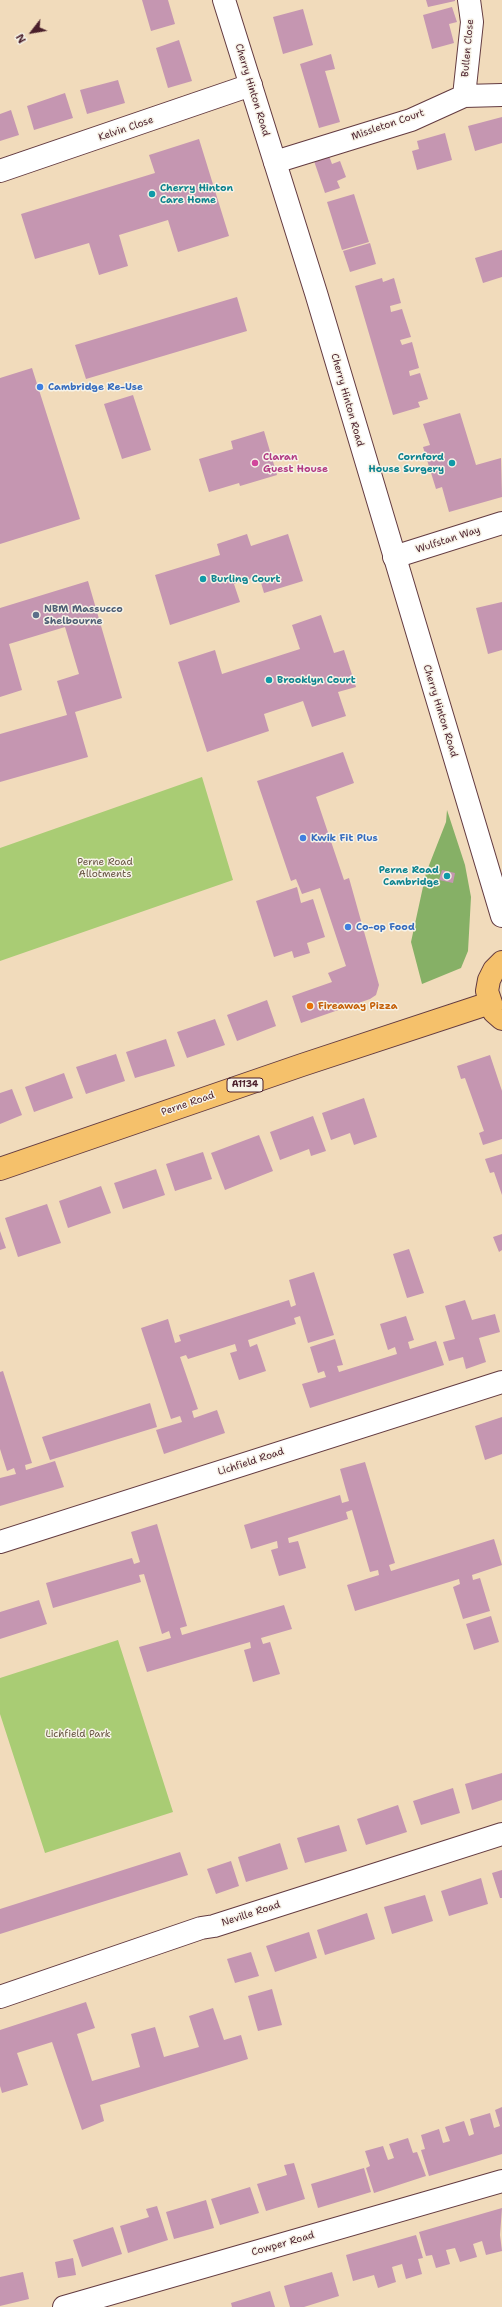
<!DOCTYPE html>
<html>
<head>
<meta charset="utf-8">
<style>
  body { margin:0 }
  #map { position:relative; width:502px; height:2307px; overflow:hidden; background:#f1dbbb; font-family:"Shantell Sans",sans-serif }
  canvas { display:block }
  .north { position:absolute; left:12px; top:12px; width:40px; height:40px; -webkit-text-stroke:3px #f7f3e8; paint-order:stroke; rotate:239deg; font-size:11px; font-weight:700; line-height:16px; text-align:center; color:#4a1f2b }
  .north::after { content:''; display:block; margin:auto; width:14px; height:18px; background:#4a1f2b; clip-path:polygon(50% 0,100% 100%,50% 72%,0 100%) }
</style>
</head>
<body>
<div id="map">
<canvas width="502" height="2307"></canvas>
<div class="north">N</div>
</div>
<script>
const ctx = document.querySelector('canvas').getContext('2d');
ctx.lineJoin = 'round';
function paint(path, color) { ctx.fillStyle = color; ctx.fill(path, 'evenodd'); }
const toPath = rows => new Path2D(rows.map(r => 'M' + r).join(''));
function trace(path, color, width, dash) { ctx.strokeStyle = color; ctx.lineWidth = width; ctx.lineCap = dash ? 'butt' : 'round'; ctx.setLineDash(dash || []); ctx.stroke(path); }
function write(font, color, halo, rows, align = 'center') {
  ctx.font = font + ' "Shantell Sans",sans-serif'; ctx.lineWidth = 3; ctx.setLineDash([]); ctx.textBaseline = 'middle'; ctx.strokeStyle = halo; ctx.fillStyle = color; for (const [text, x, y, turn = 0] of rows) {
    ctx.save(); ctx.translate(x, y); ctx.rotate((+turn || 0) * Math.PI / 180); ctx.textAlign = isNaN(turn) ? turn : align; if (halo) ctx.strokeText(text, 0, 0); ctx.fillText(text, 0, 0); ctx.restore();
  }
}
paint(toPath([
  [202,777,233,880,0,961,0,848],
  [118,1640,173,1812,45,1853,0,1714,0,1678]
]), '#a9cc74');
paint(toPath([
  [447,810,465,865,471,897,468,951,461,968,422,984,411,942,426,873,446,822]
]), '#86b066');
paint(toPath([
  [142,0,168,0,175,24,151,31],
  [426,0,455,0,455,1,428,7],
  [452,7,457,22,449,24,454,43,432,49,423,15],
  [303,9,313,45,283,54,273,17],
  [179,40,192,81,168,88,156,48],
  [331,54,335,69,325,71,340,122,319,128,300,64],
  [118,80,125,103,87,114,80,90],
  [65,93,73,118,34,130,27,106],
  [11,110,19,135,0,141,0,114],
  [502,117,502,143,475,151,468,126],
  [445,133,452,160,417,170,412,151,419,149,417,141],
  [199,139,229,236,178,252,168,220,119,235,128,266,99,275,89,243,35,259,21,214,155,173,149,155],
  [329,156,332,164,340,161,346,177,337,181,340,188,325,193,314,161],
  [354,194,369,242,342,250,327,202],
  [370,243,376,264,350,272,343,251],
  [502,250,502,277,483,283,475,258],
  [382,278,383,282,394,278,401,303,390,306,391,312,402,309,411,337,400,340,402,345,412,342,419,368,409,371,410,376,420,373,428,399,418,402,420,407,393,415,355,286],
  [237,297,247,331,86,379,75,345],
  [32,368,80,519,0,544,0,378],
  [133,395,151,450,122,459,104,404],
  [460,413,476,465,501,458,502,497,449,512,442,487,436,489,423,447,430,445,423,424],
  [264,431,277,475,240,486,239,483,209,492,199,459,233,449,231,441],
  [247,534,251,546,288,534,303,581,264,593,259,576,234,584,240,602,170,625,155,575,220,555,217,544],
  [88,581,122,698,75,712,88,757,0,782,0,734,67,715,57,681,79,674,65,627,9,644,22,690,0,697,0,608],
  [502,602,502,650,488,654,476,608],
  [321,615,334,653,344,650,356,687,338,692,346,716,312,727,303,701,264,714,269,731,207,752,178,662,215,650,222,674,300,649,292,625],
  [343,752,354,783,316,797,344,880,349,878,379,985,376,995,370,999,301,1023,292,996,332,982,328,973,346,966,320,888,302,894,296,879,291,881,257,781],
  [442,870,455,873,453,883,439,880],
  [297,887,301,903,313,899,325,937,307,943,310,953,294,958,292,951,274,957,256,901],
  [267,1000,276,1026,237,1041,227,1015],
  [215,1019,225,1045,187,1058,177,1032],
  [166,1039,175,1066,135,1078,126,1052],
  [116,1054,125,1081,86,1094,76,1067],
  [490,1055,502,1091,502,1139,483,1145,479,1133,484,1131,465,1078,461,1079,457,1066],
  [64,1073,73,1098,34,1112,25,1087],
  [12,1089,22,1115,0,1124,0,1093],
  [364,1098,377,1137,354,1145,350,1133,331,1140,322,1113],
  [313,1116,326,1151,311,1156,309,1149,280,1160,270,1132],
  [259,1135,273,1171,225,1190,211,1153],
  [203,1152,212,1179,175,1191,166,1164],
  [502,1154,502,1195,494,1172,490,1173,485,1159],
  [156,1169,165,1195,123,1209,114,1183],
  [101,1186,111,1213,68,1228,59,1201],
  [47,1204,61,1243,18,1257,5,1218],
  [0,1231,6,1248,0,1250],
  [502,1234,502,1250,499,1252,493,1237],
  [409,1249,424,1293,407,1298,393,1254],
  [314,1272,334,1335,308,1343,300,1316,294,1318,296,1324,248,1340,250,1347,257,1344,266,1371,239,1380,230,1353,237,1351,235,1344,188,1359,186,1355,180,1357,198,1409,192,1411,194,1418,217,1410,225,1433,164,1454,156,1430,182,1422,180,1416,171,1419,141,1328,168,1319,175,1343,181,1341,179,1335,289,1300,291,1307,296,1305,289,1280],
  [465,1300,472,1320,495,1314,500,1332,479,1338,486,1362,466,1369,463,1357,449,1361,443,1342,455,1339,445,1306],
  [406,1316,414,1340,408,1342,410,1349,436,1341,444,1365,310,1408,302,1384,326,1377,324,1371,318,1373,310,1347,335,1339,343,1365,337,1366,339,1372,397,1354,395,1347,388,1350,380,1324],
  [3,1371,32,1463,25,1465,26,1470,55,1461,64,1487,0,1506,0,1478,16,1474,14,1468,7,1471,0,1449,0,1372],
  [150,1403,157,1427,50,1460,42,1437],
  [502,1417,502,1454,485,1460,475,1426],
  [365,1462,395,1563,389,1565,391,1571,494,1539,502,1565,472,1575,473,1580,480,1578,490,1611,463,1619,453,1587,460,1584,459,1579,355,1611,347,1585,379,1575,378,1570,370,1572,352,1510,346,1512,348,1519,288,1538,289,1543,298,1541,306,1568,279,1576,271,1550,278,1548,277,1541,251,1549,244,1525,340,1495,342,1503,349,1501,340,1469],
  [157,1524,187,1626,180,1628,182,1635,284,1605,292,1629,261,1638,263,1644,270,1642,280,1674,253,1682,244,1650,251,1648,250,1642,147,1672,139,1647,171,1638,169,1631,162,1634,144,1574,139,1575,141,1582,53,1608,46,1583,132,1558,134,1564,140,1562,131,1532],
  [39,1600,47,1624,0,1639,0,1612],
  [491,1616,499,1642,474,1650,466,1624],
  [502,1773,502,1800,472,1810,465,1784],
  [453,1788,460,1813,421,1825,413,1801],
  [398,1805,407,1832,366,1845,357,1819],
  [339,1825,347,1851,305,1863,297,1838],
  [280,1843,288,1869,246,1882,238,1857],
  [180,1852,188,1875,0,1934,0,1909],
  [231,1861,239,1886,216,1894,207,1869],
  [502,1870,502,1898,500,1898,492,1873],
  [481,1878,488,1904,449,1916,441,1891],
  [425,1895,433,1921,392,1934,384,1907],
  [367,1913,375,1939,325,1955,317,1930],
  [309,1932,317,1958,275,1972,266,1946],
  [251,1952,259,1976,235,1983,227,1959],
  [272,1989,282,2025,258,2031,248,1996],
  [86,2002,95,2028,77,2034,92,2081,140,2067,131,2034,155,2027,164,2057,199,2047,189,2016,213,2008,224,2040,241,2035,248,2059,100,2105,104,2121,82,2130,52,2042,17,2053,28,2085,2,2093,0,2086,0,2030],
  [502,2107,502,2154,429,2176,421,2150,425,2149,421,2135,439,2129,443,2143,450,2141,445,2127,464,2121,469,2136,474,2134,470,2119,490,2113,494,2128,500,2126,495,2110],
  [408,2138,413,2153,417,2152,426,2176,374,2193,366,2168,370,2166,365,2151,383,2146,388,2160,394,2158,389,2144],
  [294,2163,305,2199,266,2211,257,2184,287,2175,284,2165],
  [364,2168,371,2192,318,2208,311,2184],
  [250,2187,259,2213,220,2225,211,2199],
  [206,2200,214,2228,174,2239,166,2212],
  [157,2206,168,2240,128,2253,120,2226,149,2217,146,2209],
  [502,2208,500,2235,502,2251,486,2255,482,2241,473,2244,477,2257,460,2262,455,2248,446,2250,450,2264,436,2268,432,2255,426,2256,419,2232],
  [113,2227,122,2254,82,2267,73,2240],
  [416,2235,423,2258,418,2259,422,2274,406,2279,402,2264,392,2267,396,2282,378,2288,374,2275,353,2281,346,2255],
  [73,2258,76,2275,58,2278,55,2262],
  [23,2272,29,2299,0,2306,0,2277],
  [332,2272,339,2296,304,2307,290,2307,284,2286],
  [270,2291,275,2307,232,2307,231,2303]
]), '#c596b1');
const minor = toPath([
  [464,96,472,22,469,0],
  [275,162,411,120,464,96,502,95],
  [0,171,251,85],
  [394,557,502,523],
  [0,1542,502,1382],
  [0,1997,201,1928,214,1926,502,1834],
  [64,2307,502,2181]
]);
const tertiary = toPath([
  [224,0,316,293,502,916]
]);
const primary = toPath([
  [502,962,494,970,489,980,487,991,494,1012,502,1019],
  [0,1169,302,1065,490,1003]
]);
trace(minor, '#633b41', 24);
trace(tertiary, '#633b41', 24);
trace(primary, '#633b41', 24);
trace(minor, '#fff', 22);
trace(tertiary, '#fff', 22);
trace(primary, '#f5c16b', 22);
for (const [x, y, r, color] of [
  [152,194,4,"#0f9aa8"],
  [40,387,4,"#3f7fe0"],
  [255,463,4,"#d1479c"],
  [452,463,4,"#0f9aa8"],
  [203,579,4,"#0f9aa8"],
  [36,615,4,"#5c6f8a"],
  [269,680,4,"#0f9aa8"],
  [303,838,4,"#3f7fe0"],
  [447,876,4,"#0f9aa8"],
  [348,927,4,"#3f7fe0"],
  [310,1006,4,"#e8710a"]
]) { const dot = new Path2D(); dot.arc(x, y, r, 0, 2 * Math.PI); ctx.fillStyle = color; ctx.fill(dot); trace(dot, '#f7f3e8', 1.5); }
for (const [x, y, w] of [
  [245,1085,36]
]) { const box = new Path2D(); box.roundRect(x - w / 2, y - 7, w, 14, 3); ctx.fillStyle = '#f7f3e8'; ctx.fill(box); trace(box, '#4a1f2b', 1); }
write('bold 9px', '#4a1f2b', null, [
  ["A1134",245,1085]
]);
write('10px', '#4a1f2b', '#f7f3e8', [
  ["Bullen Close",468,48,-85],
  ["Cherry Hinton Road",252,90,73],
  ["Missleton Court",388,125,-19],
  ["Kelvin Close",126,129,-19],
  ["Cherry Hinton Road",347,400,74],
  ["Wulfstan Way",448,540,-18],
  ["Cherry Hinton Road",440,711,73],
  ["Perne Road",188,1104,-19],
  ["Lichfield Road",251,1462,-18],
  ["Neville Road",251,1914,-18],
  ["Cowper Road",283,2244,-16]
]);
write('bold 10px', '#0d838f', '#f7f3e8', [
  ["Cherry Hinton",160,188],
  ["Care Home",160,200],
  ["Cornford",444,457,"right"],
  ["House Surgery",444,469,"right"],
  ["Burling Court",211,579],
  ["Brooklyn Court",277,680],
  ["Perne Road",439,870,"right"],
  ["Cambridge",439,882,"right"]
], 'left');
write('bold 10px', '#366cbe', '#f7f3e8', [
  ["Cambridge Re-Use",48,387],
  ["Kwik Fit Plus",311,838],
  ["Co-op Food",356,927]
], 'left');
write('bold 10px', '#b23c85', '#f7f3e8', [
  ["Claran",263,457],
  ["Guest House",263,469]
], 'left');
write('bold 10px', '#4e5e75', '#f7f3e8', [
  ["NBM Massucco",44,609],
  ["Shelbourne",44,621]
], 'left');
write('10px', '#665341', '#f7f3e8', [
  ["Perne Road",105,862],
  ["Allotments",105,874],
  ["Lichfield Park",78,1734]
]);
write('bold 10px', '#c56008', '#f7f3e8', [
  ["Fireaway Pizza",318,1006]
], 'left');
</script>
</body>
</html>
